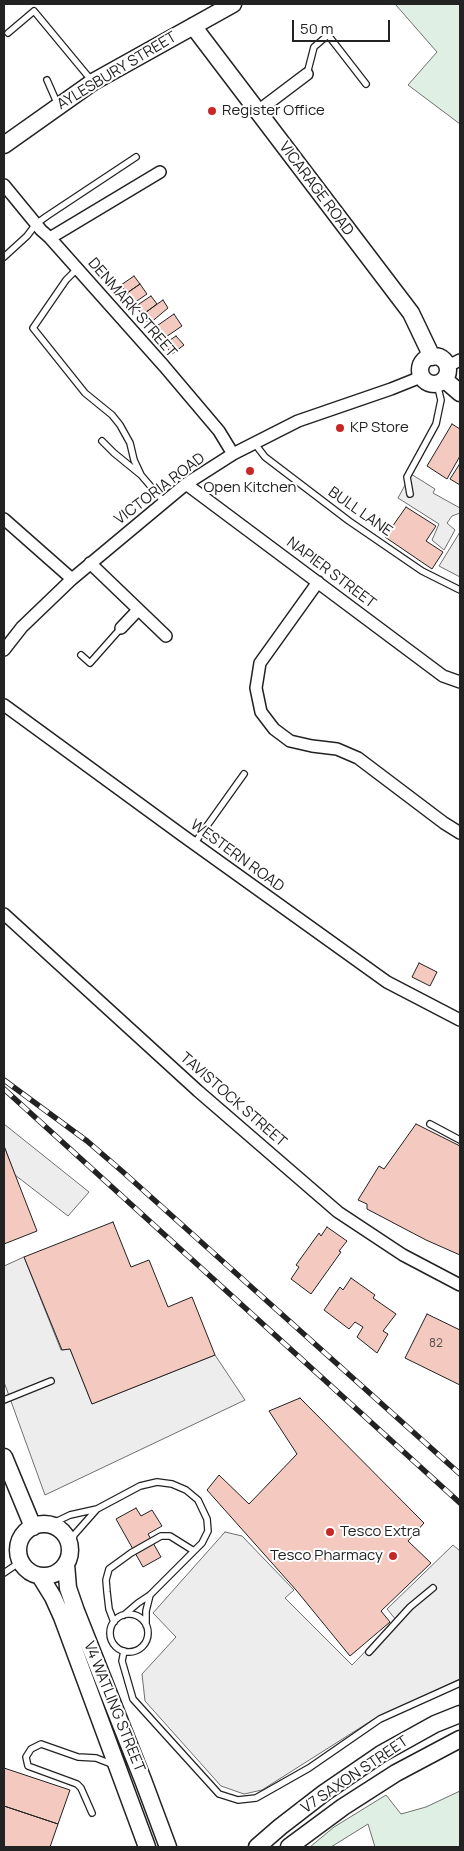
<!DOCTYPE html>
<html>
<head>
<meta charset="utf-8">
<style>
  body { margin:0 }
  #map { position:relative; width:464px; height:1851px; overflow:hidden; background:#fff; font-family:Manrope,sans-serif }
  canvas { display:block }
  .frame { position:absolute; inset:0; border:5px solid #222; pointer-events:none }
  .scale { position:absolute; left:292px; top:20px; width:98px; height:22px; box-sizing:border-box; border:2px solid #222; border-top:0; padding-left:6px; font-size:15px; line-height:18px; white-space:nowrap; color:#222; -webkit-text-stroke:4px #fff; paint-order:stroke }
</style>
</head>
<body>
<div id="map">
<canvas width="464" height="1851"></canvas>
<div class="frame"></div>
<div class="scale">50 m</div>
</div>
<script>
const ctx = document.querySelector('canvas').getContext('2d');
ctx.lineJoin = 'round';
function paint(path, color) { ctx.fillStyle = color; ctx.fill(path, 'evenodd'); }
const toPath = rows => new Path2D(rows.map(r => 'M' + r).join(''));
function trace(path, color, width, dash) { ctx.strokeStyle = color; ctx.lineWidth = width; ctx.lineCap = dash ? 'butt' : 'round'; ctx.setLineDash(dash || []); ctx.stroke(path); }
function write(font, color, halo, rows, align = 'center') {
  ctx.font = font + ' Manrope,sans-serif'; ctx.lineWidth = 4; ctx.setLineDash([]); ctx.textBaseline = 'middle'; ctx.strokeStyle = halo; ctx.fillStyle = color; for (const [text, x, y, turn = 0] of rows) {
    ctx.save(); ctx.translate(x, y); ctx.rotate((+turn || 0) * Math.PI / 180); ctx.textAlign = isNaN(turn) ? turn : align; if (halo) ctx.strokeText(text, 0, 0); ctx.fillText(text, 0, 0); ctx.restore();
  }
}
const green = toPath([
  [395,4,460,4,460,124,408,85,437,52,395,4],
  [460,1791,460,1847,375,1847,368,1824,331,1847,310,1847,334,1827,386,1795,401,1814,426,1807,460,1791]
]);
paint(green, '#e0efe3');
trace(green, '#6f6f6f', 1);
const parking = toPath([
  [411,474,435,489,433,493,460,508,460,513,452,516,447,523,455,530,444,550,432,540,439,524,398,498,411,474],
  [460,532,460,577,439,566,460,532],
  [4,1124,89,1192,68,1216,15,1175,4,1146,4,1124],
  [24,1257,61,1350,70,1349,92,1404,215,1355,245,1400,45,1495,4,1382,4,1266,24,1257],
  [225,1532,242,1536,294,1590,285,1598,352,1665,396,1620,387,1609,453,1545,460,1551,460,1679,374,1719,262,1790,244,1794,221,1786,145,1701,142,1674,176,1637,153,1613,225,1532]
]);
paint(parking, '#ededed');
trace(parking, '#6f6f6f', 1);
const building = toPath([
  [134,276,140,284,127,293,121,285,134,276],
  [140,284,147,294,134,303,127,293,140,284],
  [151,296,157,304,142,315,136,306,151,296],
  [163,300,168,308,149,324,142,315,163,300],
  [174,314,182,326,160,341,151,330,174,314],
  [176,336,184,345,172,354,164,344,176,336],
  [452,424,460,429,460,456,447,479,427,466,452,424],
  [459,465,460,466,460,485,450,479,459,465],
  [406,507,436,526,426,541,443,552,432,569,385,537,406,507],
  [419,963,437,972,430,986,412,977,419,963],
  [416,1124,460,1146,460,1255,426,1240,367,1209,367,1204,358,1200,379,1166,384,1169,416,1124],
  [4,1146,37,1231,4,1244,4,1146],
  [113,1222,131,1267,149,1260,168,1307,192,1297,215,1355,92,1404,70,1349,62,1350,24,1257,113,1222],
  [327,1227,347,1241,339,1251,341,1252,311,1294,291,1279,299,1267,296,1265,319,1233,321,1236,327,1227],
  [351,1278,375,1295,373,1298,396,1314,383,1331,388,1334,377,1353,357,1337,363,1327,355,1322,349,1329,324,1310,340,1287,343,1290,351,1278],
  [427,1314,460,1330,460,1385,405,1358,427,1314],
  [300,1398,424,1523,408,1541,431,1563,381,1611,390,1622,350,1656,296,1590,207,1490,219,1475,249,1504,297,1454,269,1411,300,1398],
  [136,1508,141,1516,152,1510,162,1526,148,1534,161,1557,143,1567,116,1519,136,1508],
  [4,1768,70,1790,58,1824,4,1806,4,1768],
  [4,1806,58,1824,50,1847,4,1847,4,1806]
]);
paint(building, '#f3c9c0');
trace(building, '#222', 1);
const lane = toPath([
  [8,33,34,11,92,81],
  [307,74,314,47,328,35,366,84],
  [47,80,58,105],
  [4,257,27,236,36,224,47,216,136,157],
  [77,269,66,280,33,328,85,393,112,415,120,425,130,443,134,460,141,475],
  [102,441,114,453,141,475,164,502],
  [255,444,265,457,349,521,422,571,460,590],
  [410,494,407,477,436,424,441,400,437,384],
  [81,655,90,663,121,628],
  [194,844,244,774],
  [430,1124,460,1140],
  [4,1400,51,1381],
  [49,1525,70,1515,97,1509,140,1486,157,1482,172,1484,186,1490,198,1500,207,1519,208,1531,202,1543,150,1595,138,1603,124,1615],
  [70,1550,74,1535,97,1509],
  [4,1573,20,1562],
  '110 1633a19 19 0 1 1 38 0a19 19 0 1 1-38 0Z',
  [114,1622,109,1609,107,1592,106,1580,109,1569,131,1553,161,1536,170,1536,194,1551],
  [146,1625,146,1611,150,1595],
  [124,1651,122,1661,133,1699,219,1794,238,1800,256,1798,309,1768,380,1719,460,1683],
  [369,1652,410,1607,433,1588],
  [92,1813,81,1788,77,1784,28,1766,26,1757,31,1749,41,1744,78,1757,96,1758,114,1765]
]);
const street = toPath([
  [258,111,307,74],
  [4,185,41,230,50,238,164,366,219,431,233,454],
  [50,238,160,172],
  [448,366,460,360],
  [186,484,443,676,460,682],
  [4,519,72,579],
  [90,563,166,636],
  [318,582,260,663,256,688,261,712,274,729,290,741,312,746,337,749,358,758,444,823,460,833],
  [121,628,138,610],
  [4,650,22,627,72,579,186,484,233,454,298,421,391,389,421,377],
  [4,705,182,835,387,982,460,1020],
  [4,914,198,1091,338,1212,403,1255,460,1285]
]);
const secondary = toPath([
  [193,26,411,313,432,357],
  [4,145,93,82,233,4],
  '420 370a14 14 0 1 1 28 0a14 14 0 1 1-28 0Z',
  [445,380,460,393],
  [4,1457,33,1527],
  '18 1550a26 26 0 1 1 52 0a26 26 0 1 1-52 0Z',
  [66,1564,68,1588,76,1611,143,1780,168,1847],
  [40,1576,53,1597,62,1617,147,1847],
  [257,1847,280,1827,324,1793,381,1754,435,1724,460,1714],
  [289,1847,343,1807,396,1773,460,1739]
]);
trace(lane, '#222', 8);
trace(street, '#222', 14);
trace(secondary, '#222', 19);
trace(lane, '#fff', 5.5);
trace(street, '#fff', 11);
trace(secondary, '#fff', 16);
const rail = toPath([
  [4,1080,87,1141,123,1172,460,1474],
  [4,1089,460,1503]
]);
trace(rail, '#222', 5.5);
trace(rail, '#fff', 4, [11]);
for (const [x, y, r, color] of [
  [212,111,5,"#c62828"],
  [340,428,5,"#c62828"],
  [250,471,5,"#c62828"],
  [330,1532,5,"#c62828"],
  [393,1556,5,"#c62828"]
]) { const dot = new Path2D(); dot.arc(x, y, r, 0, 2 * Math.PI); ctx.fillStyle = color; ctx.fill(dot); trace(dot, '#fff', 2); }
write('12px', '#564c4a', null, [
  ["82",436,1344]
]);
write('15px', '#222', '#fff', [
  ["AYLESBURY STREET",117,71,-31],
  ["VICARAGE ROAD",316,189,53],
  ["DENMARK STREET",132,308,49],
  ["VICTORIA ROAD",160,489,-37],
  ["BULL LANE",360,512,35],
  ["NAPIER STREET",331,573,37],
  ["WESTERN ROAD",237,856,36],
  ["TAVISTOCK STREET",233,1100,41],
  ["V4 WATLING STREET",114,1707,68],
  ["V7 SAXON STREET",355,1775,-34]
]);
write('15px', '#222', '#fff', [
  ["Register Office",222,111],
  ["KP Store",350,428],
  ["Open Kitchen",250,488,"center"],
  ["Tesco Extra",340,1532],
  ["Tesco Pharmacy",383,1556,"right"]
], 'left');
</script>
</body>
</html>
